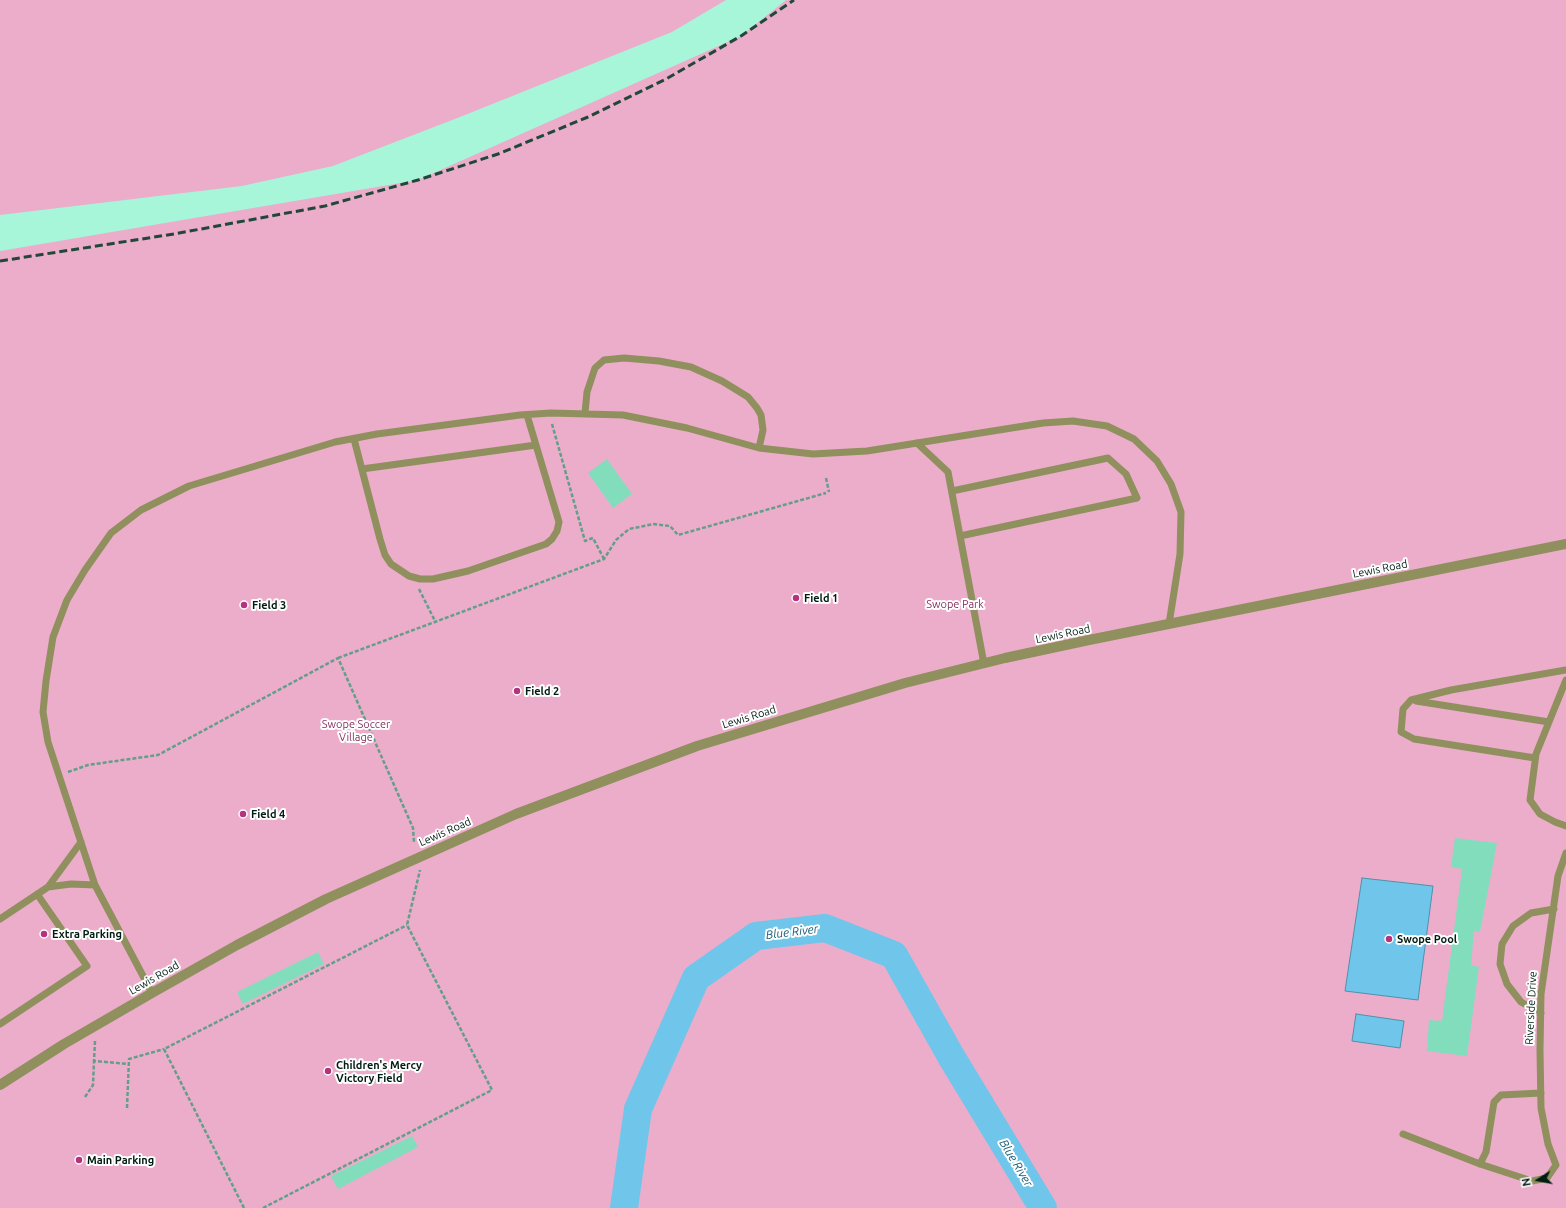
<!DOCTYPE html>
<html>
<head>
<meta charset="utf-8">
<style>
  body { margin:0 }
  #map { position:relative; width:1566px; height:1208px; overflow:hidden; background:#a8f6da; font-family:Ubuntu,sans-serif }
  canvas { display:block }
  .north { position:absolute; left:1518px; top:1160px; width:40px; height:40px; -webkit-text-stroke:3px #fff; paint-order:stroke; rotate:259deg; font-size:11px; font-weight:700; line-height:16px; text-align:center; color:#001c13 }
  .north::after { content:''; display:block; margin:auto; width:14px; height:18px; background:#001c13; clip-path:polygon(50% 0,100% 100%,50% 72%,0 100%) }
</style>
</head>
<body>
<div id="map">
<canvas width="1566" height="1208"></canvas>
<div class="north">N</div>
</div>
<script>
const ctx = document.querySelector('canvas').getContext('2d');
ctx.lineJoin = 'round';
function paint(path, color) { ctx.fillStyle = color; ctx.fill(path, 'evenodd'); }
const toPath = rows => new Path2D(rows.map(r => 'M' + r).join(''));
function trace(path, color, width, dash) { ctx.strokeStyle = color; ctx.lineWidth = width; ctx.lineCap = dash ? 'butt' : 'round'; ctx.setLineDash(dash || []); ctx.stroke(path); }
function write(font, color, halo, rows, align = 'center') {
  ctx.font = font + ' Ubuntu,sans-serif'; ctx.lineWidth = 4; ctx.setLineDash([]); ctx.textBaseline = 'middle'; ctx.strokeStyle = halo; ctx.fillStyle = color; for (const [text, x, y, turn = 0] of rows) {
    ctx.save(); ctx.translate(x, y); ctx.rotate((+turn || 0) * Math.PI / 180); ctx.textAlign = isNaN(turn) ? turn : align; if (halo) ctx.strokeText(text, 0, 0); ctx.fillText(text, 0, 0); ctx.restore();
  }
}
paint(toPath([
  [0,0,726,0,672,32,460,117,333,166,242,186,0,215],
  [786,0,1566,0,1566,1208,0,1208,0,251,418,180,741,36]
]), '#ecadca');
const water = toPath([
  [1362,878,1433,886,1418,1000,1345,991,1362,878],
  [1356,1014,1404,1021,1400,1048,1352,1041,1356,1014]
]);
paint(water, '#70c5eb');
trace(water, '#4e92aa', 1);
trace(toPath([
  [624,1208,638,1109,696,978,756,936,825,928,894,955,952,1058,1043,1208]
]), '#70c5eb', 28);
paint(toPath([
  [607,459,632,494,613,508,588,473],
  [1455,838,1497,843,1480,932,1474,931,1471,965,1479,967,1467,1056,1427,1051,1429,1020,1442,1021,1462,869,1451,867],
  [318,952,324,964,243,1004,237,992],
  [412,1136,418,1147,338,1189,331,1176]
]), '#82ddbd');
trace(toPath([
  [552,424,585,541,593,538,604,559],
  [826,478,829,492],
  [419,589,436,623],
  [338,658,604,559,616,540,629,529,654,524,670,526,678,535,826,493],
  [68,772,88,765,158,755,338,658,413,828,414,842],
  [95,1041,94,1061,129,1064],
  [85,1097,93,1085,94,1061],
  [127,1108,129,1059,164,1049],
  [244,1208,164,1049,407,925],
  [263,1208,492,1090,407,925,420,870]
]), '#649e8a', 2.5, [4, 2]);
trace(toPath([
  [585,413,587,392,595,368,604,360,624,358,659,361,691,367,722,381,748,397,757,408,761,415,763,430,759,448],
  [354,439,380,539,385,555,391,564,409,576,420,579,433,579,468,571,546,544,552,539,557,531,559,522,527,415],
  [917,443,948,472,984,664],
  [362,469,536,445],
  [952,491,1108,458,1126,474,1137,498,960,536],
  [1566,680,1536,754,1530,800,1540,814,1555,822,1566,826],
  [1416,701,1549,722],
  [1535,758,1414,739,1401,732,1403,709,1411,700,1451,690,1566,670],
  [48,887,71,884,95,885],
  [0,919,48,887,81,842],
  [152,993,95,885,48,742,43,712,46,681,53,637,67,600,85,570,111,533,141,510,189,486,335,442,377,434,520,415,551,413,623,415,687,428,759,448,813,454,867,451,1043,423,1073,421,1107,426,1134,439,1157,461,1171,484,1181,512,1180,554,1169,624],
  [1541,1013,1521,1002,1507,984,1500,964,1502,944,1513,926,1531,913,1554,909],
  [0,1024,87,966,37,894],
  [1403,1134,1480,1164,1532,1181,1547,1178,1556,1165,1548,1144,1541,1108,1540,1050,1541,994,1558,876,1566,853],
  [1480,1164,1486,1152,1494,1102,1501,1095,1541,1093]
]), '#8f905d', 7);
trace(toPath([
  [0,1085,64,1044,152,993,237,945,326,899,516,814,697,746,905,683,1005,658,1089,640,1566,544]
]), '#8f905d', 10);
trace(toPath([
  [0,261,174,234,325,206,418,180,498,154,588,117,666,79,741,36,794,0]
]), '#21473a', 3, [8, 4]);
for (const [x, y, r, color] of [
  [796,598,4,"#b4337d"],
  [244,605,4,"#b4337d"],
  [517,691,4,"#b4337d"],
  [243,814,4,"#b4337d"],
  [44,934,4,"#b4337d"],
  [1389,939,4,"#b4337d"],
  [328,1071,4,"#b4337d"],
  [79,1160,4,"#b4337d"]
]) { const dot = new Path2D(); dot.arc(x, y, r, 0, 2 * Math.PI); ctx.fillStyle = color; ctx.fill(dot); trace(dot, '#fff', 1.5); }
write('11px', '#001c13', '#fff', [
  ["Lewis Road",1380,569,-11],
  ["Lewis Road",1063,634,-12],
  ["Lewis Road",749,717,-17],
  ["Lewis Road",445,832,-24],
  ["Lewis Road",154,978,-30],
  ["Riverside Drive",1531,1008,-87]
]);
write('bold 11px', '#001c13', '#fff', [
  ["Field 1",804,598],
  ["Field 3",252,605],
  ["Field 2",525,691],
  ["Field 4",251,814],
  ["Extra Parking",52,934],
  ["Swope Pool",1397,939],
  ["Children's Mercy",336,1065],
  ["Victory Field",336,1078],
  ["Main Parking",87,1160]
], 'left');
write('11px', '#842f5e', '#fff', [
  ["Swope Park",955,604],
  ["Swope Soccer",356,724],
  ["Village",356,737]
]);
write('italic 12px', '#185a75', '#fff', [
  ["Blue River",792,932,-7],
  ["Blue River",1016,1163,59]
]);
</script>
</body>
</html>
